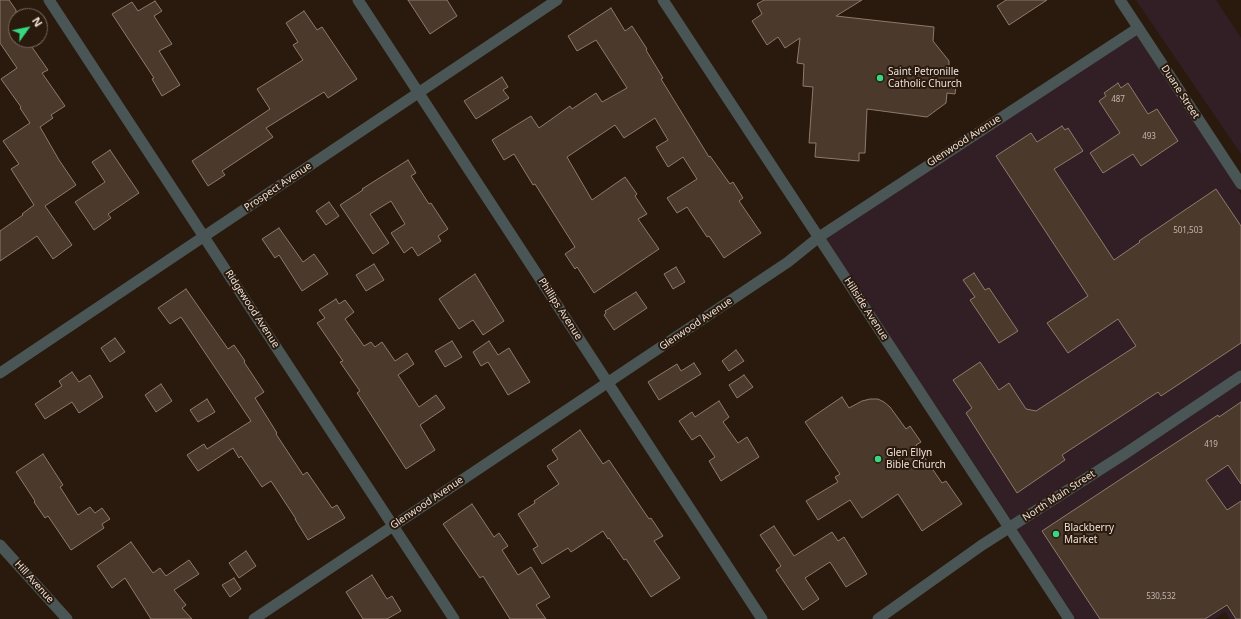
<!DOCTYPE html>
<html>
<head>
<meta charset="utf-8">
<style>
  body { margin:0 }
  #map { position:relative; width:1241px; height:619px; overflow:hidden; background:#2a1a0d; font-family:"Noto Sans",sans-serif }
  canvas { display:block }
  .north { position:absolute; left:8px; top:8px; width:40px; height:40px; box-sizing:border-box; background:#2a1a0d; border:1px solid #786a5f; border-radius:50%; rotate:57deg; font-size:11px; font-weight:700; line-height:16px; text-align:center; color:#ede1d9 }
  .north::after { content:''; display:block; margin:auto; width:14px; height:18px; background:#36d880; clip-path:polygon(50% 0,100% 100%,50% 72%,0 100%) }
</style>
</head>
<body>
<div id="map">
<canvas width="1241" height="619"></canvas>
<div class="north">N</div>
</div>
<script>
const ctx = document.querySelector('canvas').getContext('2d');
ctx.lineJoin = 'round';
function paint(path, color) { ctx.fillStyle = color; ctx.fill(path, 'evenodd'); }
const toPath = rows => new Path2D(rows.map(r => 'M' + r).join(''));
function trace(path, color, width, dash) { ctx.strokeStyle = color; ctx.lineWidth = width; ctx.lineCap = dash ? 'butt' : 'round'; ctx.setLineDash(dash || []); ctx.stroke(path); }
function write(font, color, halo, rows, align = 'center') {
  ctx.font = font + ' "Noto Sans",sans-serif'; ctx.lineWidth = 4; ctx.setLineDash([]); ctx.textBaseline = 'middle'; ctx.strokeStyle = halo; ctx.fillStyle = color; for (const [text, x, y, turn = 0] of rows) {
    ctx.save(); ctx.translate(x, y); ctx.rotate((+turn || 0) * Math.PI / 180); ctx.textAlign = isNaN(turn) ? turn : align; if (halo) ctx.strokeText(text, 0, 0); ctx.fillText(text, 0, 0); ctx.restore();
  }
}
paint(toPath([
  [1136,0,1216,0,1241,38,1241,154],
  [1136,33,1241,194,1241,370,1012,521,825,238],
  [1241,382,1241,619,1230,619,1225,612,1215,619,1076,619,1016,529]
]), '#311f25');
const building = toPath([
  [0,0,9,0,16,10,16,40,27,40,48,70,42,73,65,106,51,115,53,118,40,127,59,160,76,185,45,206,72,245,53,259,37,236,0,261,0,231,23,215,22,214,34,205,11,169,19,164,3,141,30,123,20,108,21,107,1,79,17,68,0,43,0,0],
  [408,0,447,0,457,16,430,34,408,0],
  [764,0,862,0,836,16,934,27,933,41,949,61,949,69,958,69,955,94,947,93,946,103,927,117,867,109,865,153,859,153,859,161,815,157,816,143,809,143,813,87,803,86,804,64,797,63,800,38,785,48,778,37,767,45,752,21,762,14,757,4,764,0],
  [1006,0,1047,0,1009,25,997,6,1006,0],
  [155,1,162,11,154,16,172,44,159,51,180,85,162,96,152,79,154,78,112,14,132,2,138,11,155,1],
  [611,8,625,31,632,26,647,49,646,50,663,78,661,79,709,157,710,156,730,184,733,182,743,198,739,201,761,233,724,258,709,236,707,237,687,207,677,213,667,198,697,179,683,157,668,167,656,147,668,140,655,118,624,138,615,125,567,157,592,200,625,177,637,194,635,196,647,214,638,219,659,249,594,293,577,267,575,269,565,254,575,247,535,184,533,185,514,154,504,160,492,140,531,116,539,128,570,106,572,109,596,93,602,102,627,88,596,40,577,51,568,36,611,8],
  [304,11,317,30,322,27,357,79,328,98,324,92,266,128,273,137,222,171,225,175,208,186,192,161,270,109,257,89,303,60,293,45,298,42,286,23,304,11],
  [502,77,508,87,503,90,509,98,476,119,464,101,502,77],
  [1118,83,1121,88,1128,83,1148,114,1157,109,1178,141,1141,166,1133,154,1103,173,1090,153,1120,133,1099,101,1106,96,1104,93,1118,83],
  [1062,126,1065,130,1068,128,1083,151,1054,169,1114,260,1140,242,1139,241,1216,189,1241,226,1241,343,1161,396,1158,392,1062,455,1065,460,1017,493,966,413,972,408,953,380,980,362,999,390,1009,383,1026,409,1036,411,1136,346,1118,319,1068,353,1047,323,1088,296,996,156,1031,133,1037,142,1062,126],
  [110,150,139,193,108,214,111,218,94,230,75,202,105,182,92,162,110,150],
  [408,160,416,173,411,176,429,204,431,203,448,229,438,236,441,241,418,256,412,247,404,253,391,233,405,224,391,201,370,214,389,243,373,254,340,205,363,190,362,189,408,160],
  [329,202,339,216,326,225,316,211,329,202],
  [279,228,303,262,314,254,328,274,302,291,279,255,275,258,262,239,279,228],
  [374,264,384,280,366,291,356,275,374,264],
  [676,267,685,282,673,289,664,274,676,267],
  [974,273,985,290,989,288,1018,331,999,343,970,300,975,297,963,280,974,273],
  [475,274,504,321,483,335,473,320,459,329,439,299,475,274],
  [186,289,228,349,234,345,245,361,244,362,264,392,255,398,277,433,276,434,303,475,307,472,332,508,337,505,345,518,308,540,295,519,296,519,271,481,262,487,241,456,239,458,233,448,198,471,187,455,204,444,207,449,251,421,181,317,170,324,158,308,186,289],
  [636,292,647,308,614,330,604,315,606,313,605,311,636,292],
  [336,299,339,304,345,300,354,312,345,319,364,346,371,342,375,347,382,342,395,361,407,353,414,364,398,375,419,407,436,395,445,408,420,425,435,450,406,469,357,393,360,391,340,362,343,361,317,323,325,318,319,310,336,299],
  [115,338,125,352,110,362,101,348,115,338],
  [452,341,462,357,445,367,435,351,452,341],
  [489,341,498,355,509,348,530,382,508,395,488,362,481,366,473,352,489,341],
  [736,350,744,361,729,371,722,361,736,350],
  [694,363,701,374,659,400,648,382,677,364,681,371,694,363],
  [72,372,79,382,90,375,103,397,79,413,72,402,45,419,35,404,62,386,59,381,72,372],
  [744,375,753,387,737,398,729,385,744,375],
  [161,384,172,401,156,412,145,395,161,384],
  [842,397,849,408,862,401,870,399,878,399,884,402,890,407,906,429,910,426,921,442,916,445,942,483,946,481,962,504,922,531,898,494,862,518,850,500,818,520,806,501,838,482,835,477,840,474,805,422,842,397],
  [207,399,215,412,198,422,190,410,207,399],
  [719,401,729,417,723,422,738,443,747,437,759,457,721,481,709,461,715,457,700,435,692,440,679,421,692,412,695,417,719,401],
  [1241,402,1241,484,1228,465,1206,480,1227,510,1241,501,1241,619,1236,619,1227,605,1205,619,1100,619,1042,531,1218,415,1219,417,1241,402],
  [580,430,603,464,609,460,649,519,651,518,663,536,654,541,680,578,651,597,626,559,624,560,609,538,608,539,603,531,571,552,568,548,542,564,533,549,538,546,518,514,535,503,534,501,559,484,547,466,558,459,552,450,580,430],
  [43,454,63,485,60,487,78,515,90,507,95,513,102,508,110,519,102,524,104,528,71,550,48,516,45,518,34,502,35,501,16,472,43,454],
  [472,504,494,537,499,533,508,546,502,550,518,575,531,567,550,597,536,605,546,619,510,619,483,576,480,578,443,524,472,504],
  [774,526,794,556,832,532,838,541,844,537,867,574,846,587,830,562,805,578,819,599,803,610,776,570,781,566,760,535,774,526],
  [131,542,153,573,160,568,166,576,189,560,199,574,174,590,186,605,182,608,192,619,151,619,125,578,112,588,97,566,131,542],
  [246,551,256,566,239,578,229,563,246,551],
  [372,575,387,599,392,596,401,611,387,619,363,619,346,592,372,575],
  [234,578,241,589,230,597,222,585,234,578]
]);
paint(building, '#4b392c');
trace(building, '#8f7a6b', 1);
trace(toPath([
  [49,0,454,619],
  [358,0,762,619],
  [663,0,1069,619],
  [1120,0,1241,184],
  [0,373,557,0],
  [0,545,67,619],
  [254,619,788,262,819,237,1138,28]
]), '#4a5656', 11);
trace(toPath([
  [878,619,982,545,1126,453,1241,376]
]), '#4a5656', 11);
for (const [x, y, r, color] of [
  [880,78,4,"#36d880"],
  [878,459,4,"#36d880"],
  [1056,534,4,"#36d880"]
]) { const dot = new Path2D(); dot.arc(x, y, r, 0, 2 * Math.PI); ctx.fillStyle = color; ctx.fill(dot); trace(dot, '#2a1a0d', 1.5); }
write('8px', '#c4b7ae', null, [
  ["487",1118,100],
  ["493",1149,137],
  ["501,503",1188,231],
  ["419",1211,445],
  ["530,532",1161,597]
]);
write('10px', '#ede1d9', '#2a1a0d', [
  ["Saint Petronille",888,72],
  ["Catholic Church",888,84],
  ["Glen Ellyn",886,453],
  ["Bible Church",886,465],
  ["Blackberry",1064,528],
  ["Market",1064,540]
], 'left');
write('10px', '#ede1d9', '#2a1a0d', [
  ["Duane Street",1180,92,57],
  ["Glenwood Avenue",964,141,-33],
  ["Prospect Avenue",278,187,-34],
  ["Ridgewood Avenue",252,309,57],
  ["Phillips Avenue",560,309,57],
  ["Hillside Avenue",866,309,57],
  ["Glenwood Avenue",696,324,-34],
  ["North Main Street",1059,496,-33],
  ["Glenwood Avenue",427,503,-34],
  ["Hill Avenue",34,582,48]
]);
</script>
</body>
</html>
